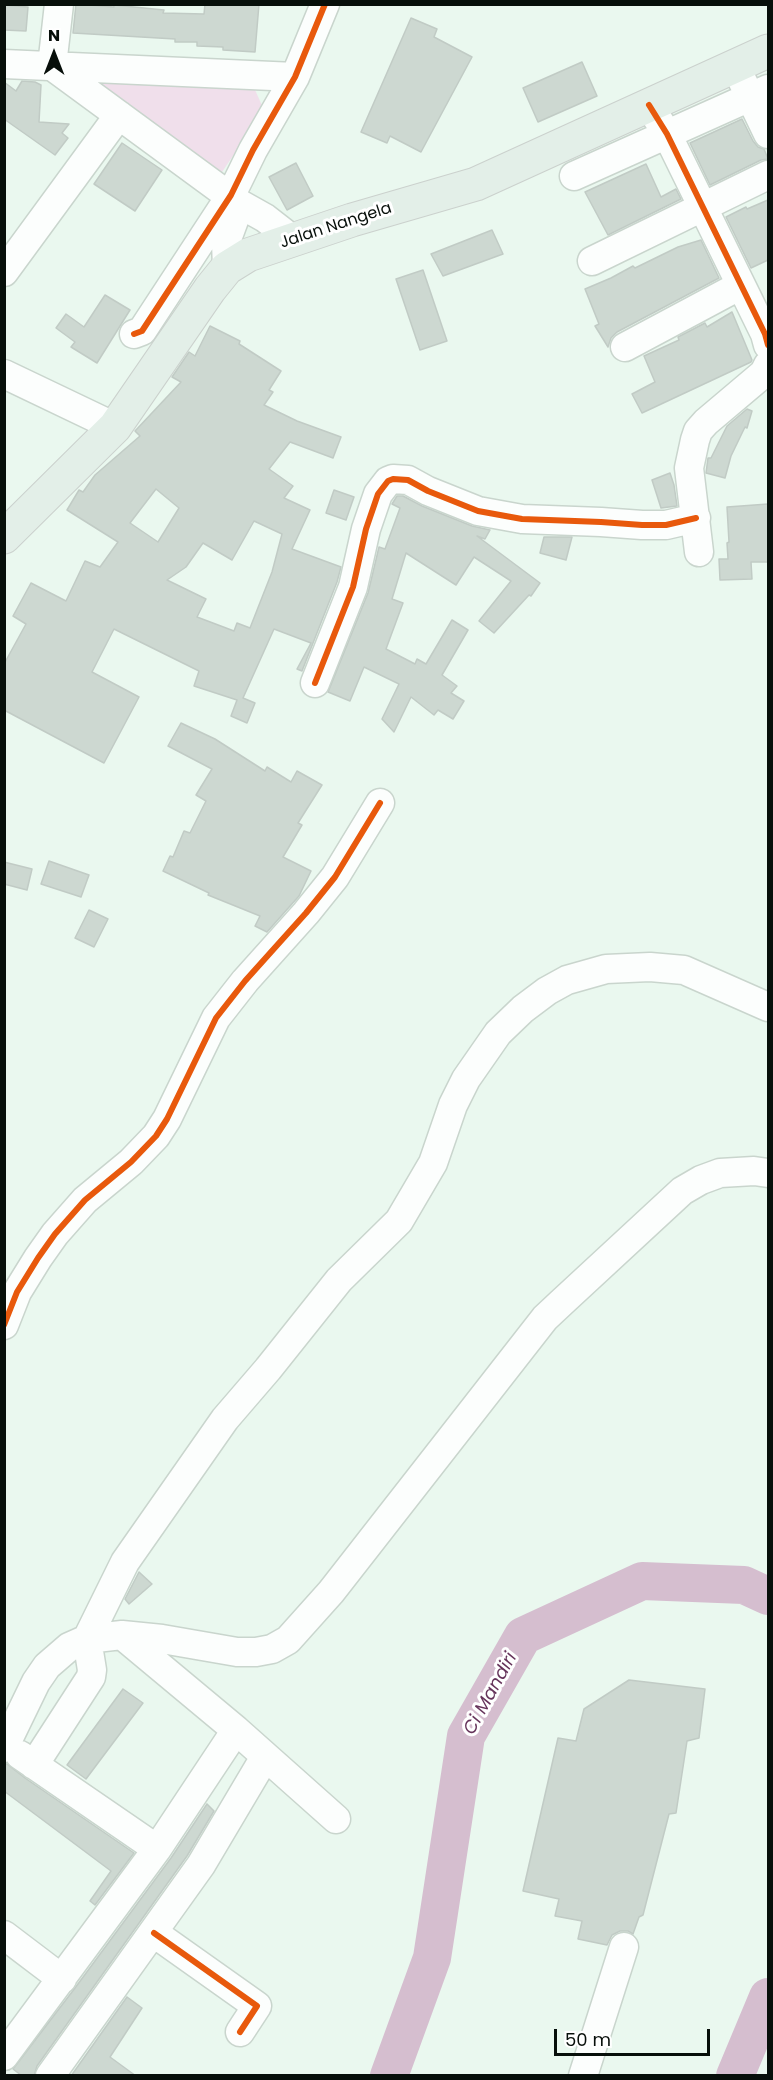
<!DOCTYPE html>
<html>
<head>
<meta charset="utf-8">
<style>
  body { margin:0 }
  #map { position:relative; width:773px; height:2080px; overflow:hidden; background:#eaf8ef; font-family:Poppins,sans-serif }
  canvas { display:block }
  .frame { position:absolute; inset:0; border:6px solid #070f0a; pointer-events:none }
  .north { position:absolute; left:24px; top:24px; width:60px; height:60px; -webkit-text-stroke:4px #fff; paint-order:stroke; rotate:0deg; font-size:16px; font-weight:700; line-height:24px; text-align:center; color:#070f0a }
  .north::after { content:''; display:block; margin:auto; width:21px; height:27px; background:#070f0a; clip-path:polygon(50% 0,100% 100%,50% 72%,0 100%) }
  .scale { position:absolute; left:554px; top:2029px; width:156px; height:27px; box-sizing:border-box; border:3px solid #070f0a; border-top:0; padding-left:8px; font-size:18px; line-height:21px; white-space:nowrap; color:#070f0a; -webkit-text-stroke:4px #fff; paint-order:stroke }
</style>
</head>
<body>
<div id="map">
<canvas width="773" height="2080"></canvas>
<div class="frame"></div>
<div class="north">N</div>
<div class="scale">50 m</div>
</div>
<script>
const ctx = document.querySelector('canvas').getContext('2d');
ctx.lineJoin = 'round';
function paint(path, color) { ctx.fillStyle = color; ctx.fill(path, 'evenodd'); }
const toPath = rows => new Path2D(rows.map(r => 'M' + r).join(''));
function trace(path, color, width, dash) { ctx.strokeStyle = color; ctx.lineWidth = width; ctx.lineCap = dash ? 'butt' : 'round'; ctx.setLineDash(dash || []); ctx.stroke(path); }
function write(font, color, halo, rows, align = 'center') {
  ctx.font = font + ' Poppins,sans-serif'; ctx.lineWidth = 6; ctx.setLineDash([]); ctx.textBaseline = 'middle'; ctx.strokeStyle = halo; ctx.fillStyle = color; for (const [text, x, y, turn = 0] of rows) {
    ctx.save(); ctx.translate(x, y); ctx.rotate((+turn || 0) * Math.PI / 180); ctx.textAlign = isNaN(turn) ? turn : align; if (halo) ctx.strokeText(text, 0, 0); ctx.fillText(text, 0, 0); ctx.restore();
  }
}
paint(toPath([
  [85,73,252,83,264,110,220,175]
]), '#f0dfeb');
trace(toPath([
  [389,2076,432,1958,466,1736,523,1636,642,1581,744,1585,768,1596],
  [735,2076,768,1997]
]), '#d5becf', 38);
const building = toPath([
  [76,4,114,7,114,5,164,10,163,13,204,14,205,4,259,4,255,52,223,50,223,47,197,46,197,42,175,42,175,39,73,33,76,4],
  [4,5,28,7,26,31,4,30,4,5],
  [411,18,437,29,434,37,472,57,421,152,390,136,387,143,361,132,411,18],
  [582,62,597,96,538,122,523,88,582,62],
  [22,81,35,82,41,85,39,122,69,124,62,133,68,138,55,155,4,119,4,82,16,91,22,81],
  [742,119,753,141,758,147,764,149,768,159,761,160,710,185,690,143,742,119],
  [122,143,162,170,135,211,94,184,122,143],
  [296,163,313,196,287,210,269,177,296,163],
  [646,164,661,197,676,189,681,199,608,235,585,192,646,164],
  [768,200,768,260,751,268,726,217,746,207,747,209,768,200],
  [492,230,503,254,443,276,431,254,492,230],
  [701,240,719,278,617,332,611,338,608,347,595,326,599,324,585,289,611,278,633,266,635,268,678,247,701,240],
  [423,270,447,341,420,350,396,279,423,270],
  [105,295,130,310,97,363,71,347,75,342,56,328,66,314,84,327,105,295],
  [732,312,752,360,751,362,642,413,632,394,655,382,644,356,679,340,678,337,705,323,707,327,732,312],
  [210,326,240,341,239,344,281,371,269,390,273,392,264,405,297,421,341,437,333,458,290,442,269,469,293,486,284,498,310,510,292,549,341,567,337,582,302,671,297,669,311,643,274,629,243,698,255,703,247,723,231,716,237,700,194,686,199,671,114,629,92,672,139,697,104,763,4,710,4,664,26,624,13,616,31,583,66,601,85,561,100,567,118,542,67,510,79,490,83,492,95,475,140,436,135,431,181,382,172,377,189,352,195,356,210,326],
  [156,489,179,508,158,542,130,523,156,489],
  [254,521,282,534,272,572,250,628,237,623,234,631,197,617,206,599,167,580,186,567,203,543,232,560,254,521],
  [747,409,752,411,747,428,745,427,731,456,725,478,706,473,708,458,711,458,727,426,747,409],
  [670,473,674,485,677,506,661,508,652,480,670,473],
  [334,490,354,497,346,520,326,513,334,490],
  [397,496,403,496,422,506,472,526,490,530,485,539,477,536,540,583,531,596,529,595,494,633,479,621,511,581,474,557,456,585,406,553,392,599,403,603,386,649,415,664,417,659,426,664,452,620,468,630,442,675,457,686,451,693,464,701,453,719,438,710,434,715,411,697,394,732,382,719,399,684,364,667,350,701,328,692,368,593,379,547,385,549,400,508,392,504,397,496],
  [768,504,768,562,751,562,752,579,720,580,719,559,728,559,727,543,729,542,727,507,768,504],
  [544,537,572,537,566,560,540,553,544,537],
  [181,723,215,739,265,771,267,767,291,782,297,771,322,785,298,823,302,825,283,857,311,871,299,896,267,932,255,926,260,916,208,895,209,893,163,871,170,856,173,857,184,831,190,833,206,801,196,795,212,769,168,746,181,723],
  [49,861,89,875,81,897,41,884,49,861],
  [4,862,32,869,27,890,4,884,4,862],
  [89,910,108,919,94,947,75,938,89,910],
  [139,1572,152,1584,129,1604,125,1599,139,1572],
  [629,1680,705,1689,699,1738,687,1741,676,1813,669,1814,643,1915,639,1917,633,1934,628,1931,620,1931,612,1935,607,1945,578,1939,582,1921,555,1916,559,1899,523,1891,558,1738,576,1741,584,1709,629,1680],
  [123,1689,143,1703,86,1779,67,1765,123,1689],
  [4,1764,7,1764,25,1778,134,1853,95,1905,90,1901,111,1871,4,1791,4,1764],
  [207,1804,214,1811,187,1856,37,2066,34,2076,22,2076,13,2069,75,1988,171,1858,207,1804],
  [127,1997,142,2008,110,2057,136,2076,71,2076,127,1997]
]);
paint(building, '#cdd8d1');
trace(building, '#c1cbc5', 1.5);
const minor = toPath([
  [59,4,52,66,240,204,265,218,292,239],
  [4,64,295,77],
  [742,80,768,134],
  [649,105,667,134,765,334,768,345],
  [574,176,768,89],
  [592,261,768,175],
  [227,268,226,242,240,204],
  [4,272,119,115],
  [134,334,142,331,231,195,253,150,295,77,325,4],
  [625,347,741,285],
  [4,374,115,427],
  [699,552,689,468,695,440,698,431,706,422,764,373,768,365],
  [315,683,353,587,366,529,378,494,388,481,393,479,408,480,428,491,478,511,522,519,601,522,642,525,666,525,696,518],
  [4,1325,17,1292,38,1258,55,1234,85,1200,131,1162,156,1136,167,1119,216,1018,245,981,306,913,335,877,380,803],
  [122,1635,236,1730,336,1819],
  [4,1748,36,1682,47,1666,69,1647,87,1639,122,1635,162,1639,237,1652,256,1652,272,1649,288,1640,331,1592,545,1318,561,1303,682,1191,701,1180,720,1173,754,1171,768,1173],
  [20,1755,157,1849],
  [34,1765,91,1677,92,1670,87,1639,125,1562,225,1419,268,1369,339,1280,399,1221,433,1163,453,1105,466,1079,498,1033,523,1009,547,991,567,980,606,969,650,967,684,970,768,1007],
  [154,1933,257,2006,240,2032],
  [4,1935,62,1979],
  [4,2056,157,1849,236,1730],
  [50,2076,201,1865,265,1757],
  [583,2076,624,1947]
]);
const major = toPath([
  [4,537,115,427,210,289,227,268,248,255,352,220,476,184,768,51]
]);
trace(minor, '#c9d5cd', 31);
trace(major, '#cbd1cd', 35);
trace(minor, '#fcfefd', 28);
trace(major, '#e3efe8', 33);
trace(toPath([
  [649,105,667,134,765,334,768,345],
  [134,334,142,331,231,195,253,150,295,77,325,4],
  [315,683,353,587,366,529,378,494,388,481,393,479,408,480,428,491,478,511,522,519,601,522,642,525,666,525,696,518],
  [4,1325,17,1292,38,1258,55,1234,85,1200,131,1162,156,1136,167,1119,216,1018,245,981,306,913,335,877,380,803],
  [154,1933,257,2006,240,2032]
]), '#e8590c', 6);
write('16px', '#070f0a', '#fff', [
  ["Jalan Nangela",336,226,-18]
]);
write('italic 18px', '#66345b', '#fff', [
  ["Ci Mandiri",491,1694,-61]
]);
</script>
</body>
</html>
